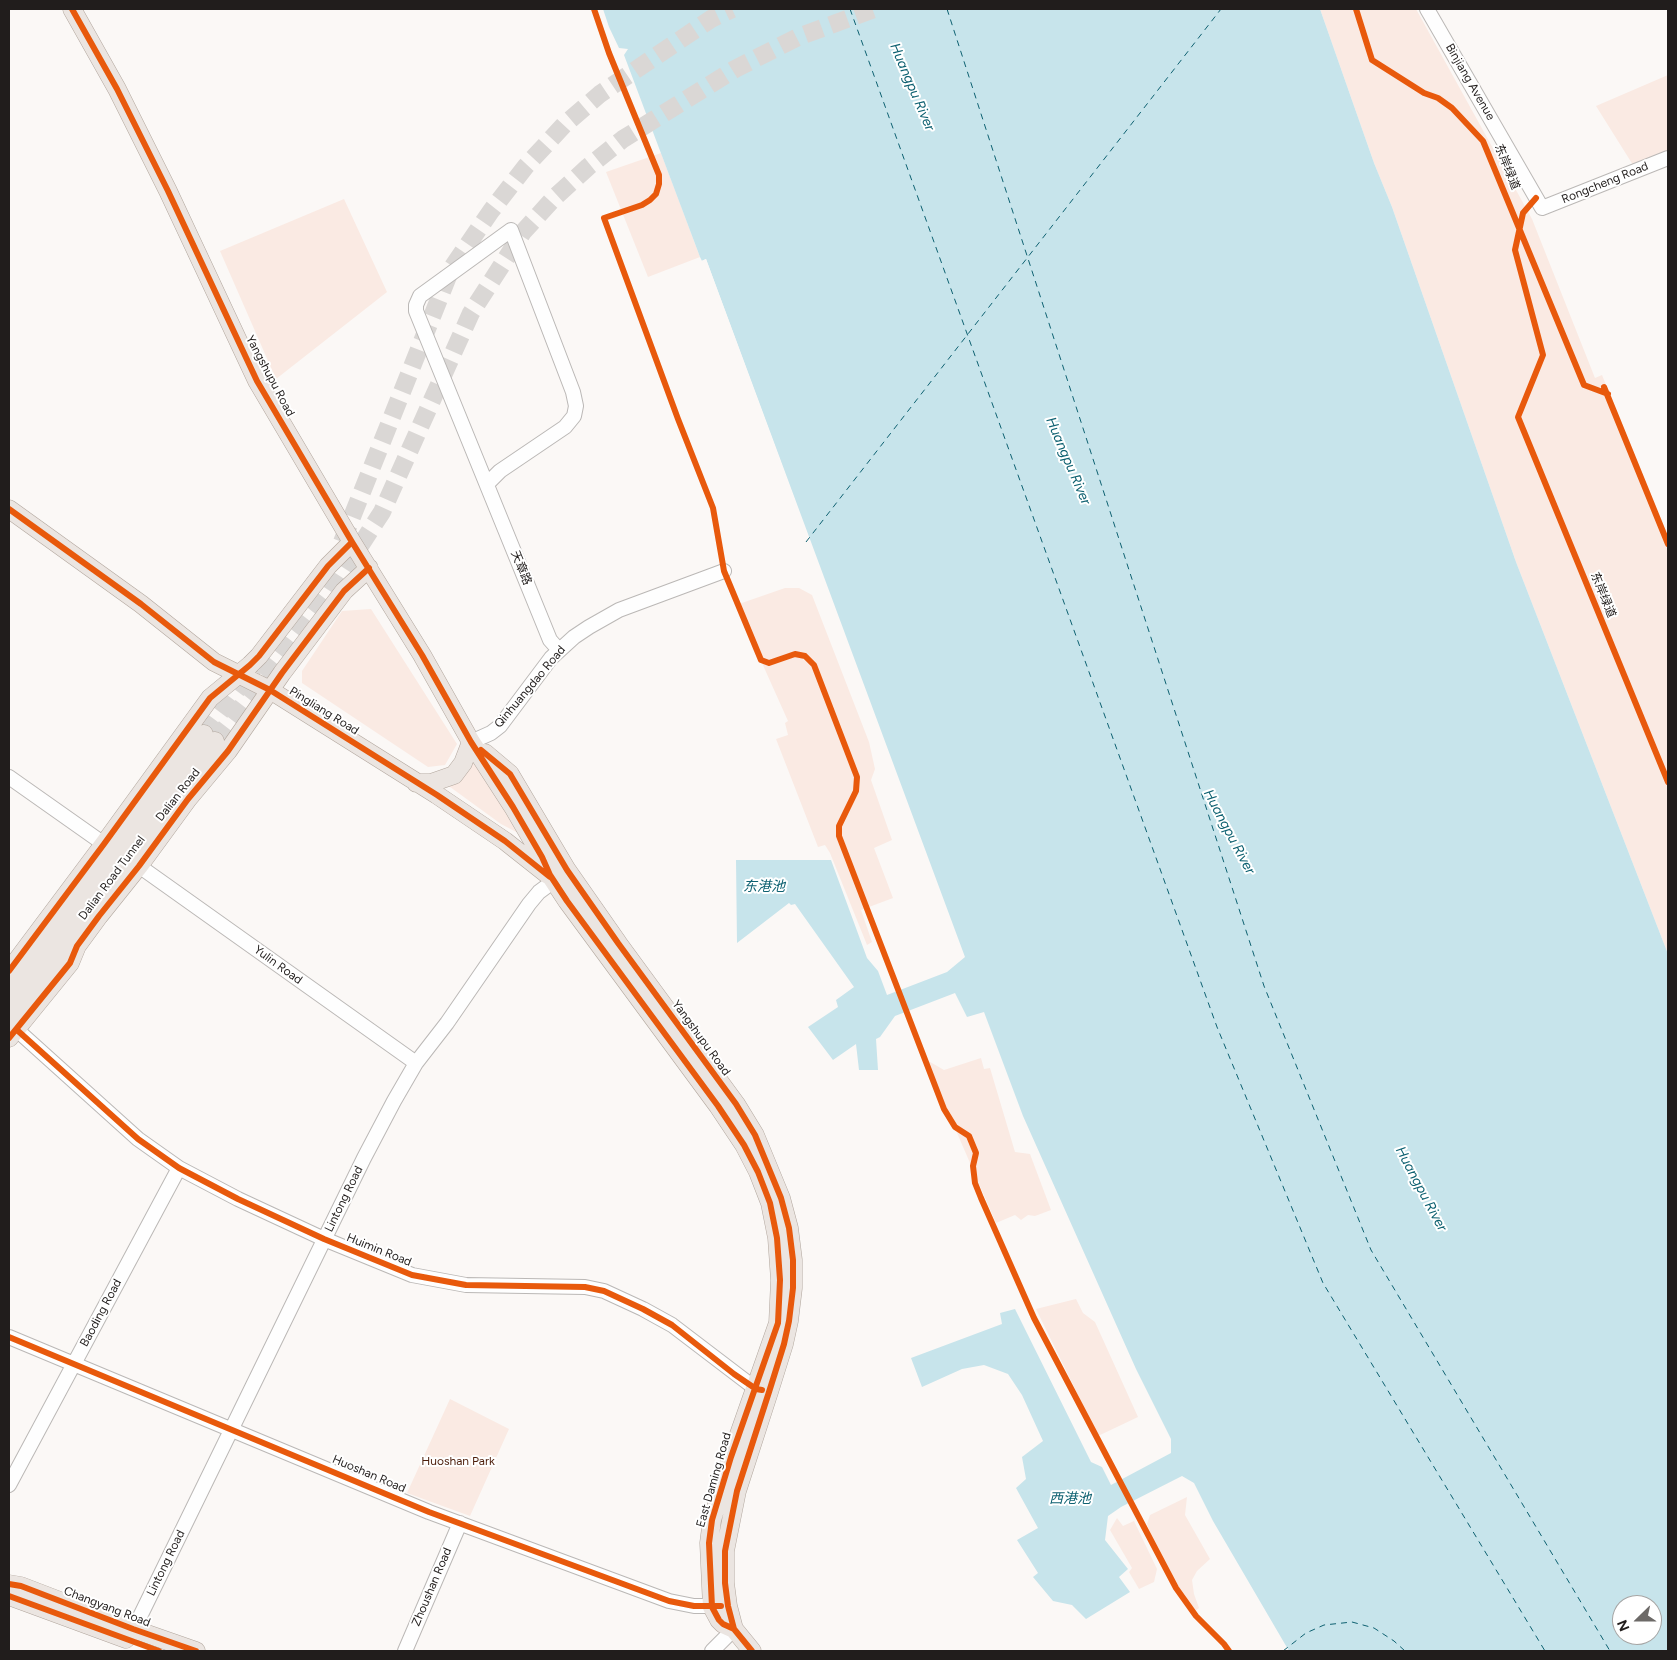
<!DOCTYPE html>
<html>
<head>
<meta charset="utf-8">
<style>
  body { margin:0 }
  #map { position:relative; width:1677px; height:1660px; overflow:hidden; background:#fbf8f6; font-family:Figtree,sans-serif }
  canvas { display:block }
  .frame { position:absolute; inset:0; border:10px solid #211d1c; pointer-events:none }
  .north { position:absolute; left:1612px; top:1595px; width:50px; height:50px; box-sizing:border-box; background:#fff; border:1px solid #a6a5a4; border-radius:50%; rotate:248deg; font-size:14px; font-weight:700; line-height:20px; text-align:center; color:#211d1c }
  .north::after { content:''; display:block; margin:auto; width:18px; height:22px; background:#6d6a68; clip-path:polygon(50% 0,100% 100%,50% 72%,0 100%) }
</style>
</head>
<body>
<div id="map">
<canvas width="1677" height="1660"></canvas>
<div class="frame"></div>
<div class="north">N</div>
</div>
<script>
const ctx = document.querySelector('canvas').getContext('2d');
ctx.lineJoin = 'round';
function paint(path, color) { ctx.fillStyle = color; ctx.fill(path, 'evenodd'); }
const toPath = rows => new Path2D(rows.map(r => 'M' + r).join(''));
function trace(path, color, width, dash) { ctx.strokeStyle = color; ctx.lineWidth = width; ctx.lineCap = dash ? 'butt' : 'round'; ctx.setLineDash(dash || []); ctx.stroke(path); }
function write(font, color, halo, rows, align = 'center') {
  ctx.font = font + ' Figtree,"Noto Sans SC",sans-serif'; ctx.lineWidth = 4; ctx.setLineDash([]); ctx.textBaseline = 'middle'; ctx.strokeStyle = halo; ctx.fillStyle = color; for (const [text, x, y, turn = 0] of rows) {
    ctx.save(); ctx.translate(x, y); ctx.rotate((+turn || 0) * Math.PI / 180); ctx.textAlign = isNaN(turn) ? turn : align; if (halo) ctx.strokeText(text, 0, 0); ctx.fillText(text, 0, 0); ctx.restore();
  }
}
paint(toPath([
  [1320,9,1416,9,1532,219,1595,378,1602,375,1668,538,1668,954,1516,562,1392,207,1374,163],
  [1668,75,1668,151,1633,165,1596,106],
  [661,153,700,257,648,277,606,172],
  [344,199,387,292,276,379,220,251],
  [785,588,799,588,812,595,869,742,875,769,871,780,892,840,874,848,893,898,861,910,872,942,867,945,830,853,825,845,818,847,776,739,788,735,785,723,788,721,736,605],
  [371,609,457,744,445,765,428,767,302,683,302,671,342,611],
  [473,760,522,835,501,824,446,784],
  [981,1058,984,1069,990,1068,1015,1152,1030,1154,1051,1210,1035,1216,1028,1215,1021,1220,1015,1215,996,1223,925,1059,944,1070],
  [1076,1299,1083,1313,1095,1322,1138,1417,1098,1436,1036,1309],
  [450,1399,509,1429,470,1516,407,1493],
  [1187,1497,1185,1515,1210,1559,1197,1571,1192,1580,1194,1594,1199,1608,1194,1612,1177,1588,1154,1543,1147,1524,1150,1515],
  [1117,1518,1123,1526,1134,1521,1157,1569,1154,1582,1139,1589,1129,1572,1132,1568,1110,1530]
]), '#faeae3');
paint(toPath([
  [603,9,1320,9,1374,163,1392,207,1516,562,1668,954,1668,1651,1289,1651,1213,1521,1194,1483,1182,1476,1121,1507,1108,1516,1105,1540,1128,1569,1119,1577,1130,1592,1086,1619,1072,1605,1053,1601,1033,1577,1038,1573,1017,1540,1038,1528,1016,1488,1026,1479,1022,1457,1043,1441,1022,1395,1008,1374,984,1365,962,1369,922,1387,911,1358,1002,1324,1000,1313,1015,1309,1091,1462,1102,1467,1111,1485,1171,1453,1171,1439,1136,1369,1023,1116,984,1012,967,1017,955,993,895,1016,880,1037,876,1039,878,1070,859,1070,856,1044,833,1060,808,1027,838,1007,836,1000,854,987,795,904,791,905,789,903,737,943,736,860,831,860,867,958,878,971,887,995,947,972,965,957,706,259,702,261,700,257,624,55,628,49,619,48,609,27],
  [1622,1605,1652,1605,1652,1635,1622,1635]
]), '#c7e4eb');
paint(toPath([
  [706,259,797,506,795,507,704,262,701,263,699,262]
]), '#fbf8f6');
trace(toPath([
  [850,9,1217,1027,1323,1283,1545,1651],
  [947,9,1264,986,1371,1250,1610,1651],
  [806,542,1221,9],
  [1283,1651,1306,1633,1324,1625,1352,1622,1374,1628,1394,1641,1405,1651]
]), '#0e6171', 1, [6, 5]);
trace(toPath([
  [342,542,451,269,491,211,526,166,564,125,600,94,711,19,732,9],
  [204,734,254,667],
  [215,741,327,597,382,512,471,313,523,232,554,198,588,167,623,139,735,69,798,37,874,9]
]), '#dad7d5', 18, [18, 9]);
const minor = toPath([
  [1427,9,1542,208,1668,158],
  [487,484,500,471,565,427,574,416,576,406,573,392,511,230,420,296,416,305,416,311,550,640,559,650],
  [471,742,491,733,500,726,551,658,574,637,589,627,619,610,724,571],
  [9,777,104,844],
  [139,866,416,1063],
  [17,1030,138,1139,179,1168,238,1199,324,1239,412,1275,466,1285,585,1287,604,1291,643,1309,672,1325,756,1389,764,1391],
  [9,1337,429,1512,669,1601,694,1606,720,1606],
  [9,1485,179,1168],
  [130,1637,364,1158,394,1101,416,1063,447,1023,529,904,539,892,562,875],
  [405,1651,460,1523],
  [712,1651,734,1629]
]);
const major = toPath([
  [72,9,117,89,168,191,257,381,352,542,422,655,471,742,513,807,542,857,550,875,567,901,718,1106,744,1145,758,1172,770,1203,777,1238,780,1280,778,1323,731,1457,712,1520,709,1543,712,1607,719,1620,723,1624,734,1629],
  [9,509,141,604,214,662,270,690,437,795,505,841,548,875],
  [485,753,510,774,567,870,618,943,736,1104,755,1135,781,1198,789,1228,793,1260,793,1288,789,1321,784,1344,769,1392,737,1491,725,1551,725,1583,728,1606,734,1629,752,1651],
  [416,783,431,783,454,775,463,763,471,742],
  [9,971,104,844,210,698,250,665,259,656,328,566,352,542],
  [9,991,204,734],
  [9,1016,215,741],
  [9,1038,70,963,77,946,99,916,139,866,188,799,228,751,282,673,344,591,369,568],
  [9,1584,21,1586,133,1629,196,1651],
  [9,1596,126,1639]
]);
trace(minor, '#bbb8b6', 16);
trace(major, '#b1a69d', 19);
trace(minor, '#fefefe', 14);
trace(major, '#ebe5e1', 18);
trace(toPath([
  [72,9,117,89,168,191,257,381,352,542,422,655,471,742,513,807,542,857,550,875,567,901,718,1106,744,1145,758,1172,770,1203,777,1238,780,1280,778,1323,731,1457,712,1520,709,1543,712,1607,719,1620,723,1624,734,1629],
  [594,9,609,53,659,175,659,184,656,194,650,200,642,205,604,218,678,419,713,508,724,571,761,660,769,663,795,654,805,656,814,665,857,777,856,791,839,826,839,836,944,1109,955,1127,969,1136,976,1153,973,1166,975,1183,981,1198,1034,1318,1176,1588,1196,1616,1224,1644,1229,1651],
  [1356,9,1372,60,1424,93,1438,98,1452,108,1483,141,1584,385,1608,394],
  [1536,198,1523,213,1515,250,1543,355,1518,417,1668,782],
  [1604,387,1668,544],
  [9,509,141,604,214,662,270,690,437,795,505,841,550,877],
  [481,750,510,774,567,870,618,943,736,1104,755,1135,781,1198,789,1228,793,1260,793,1288,789,1321,784,1344,769,1392,737,1491,725,1551,725,1583,728,1606,734,1629,752,1651],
  [9,971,104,844,210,698,250,665,259,656,328,566,352,542],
  [17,1030,138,1139,179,1168,238,1199,324,1239,412,1275,466,1285,585,1287,604,1291,643,1309,672,1325,734,1374,756,1389,762,1390],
  [9,1038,70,963,77,946,99,916,139,866,188,799,228,751,282,673,344,591,369,568],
  [9,1337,429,1512,669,1601,694,1606,721,1606],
  [9,1584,21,1586,133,1629,196,1651],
  [9,1596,159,1651]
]), '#e8590c', 6);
write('12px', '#211d1c', '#fff', [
  ["Binjiang Avenue",1470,82,60],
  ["东岸绿道",1507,167,68],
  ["Rongcheng Road",1605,183,-22],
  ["Yangshupu Road",270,376,62],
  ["天章路",521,568,68],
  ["东岸绿道",1603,595,68],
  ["Qinhuangdao Road",530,687,-50],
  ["Pingliang Road",324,711,32],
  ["Dalian Road",178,795,-52],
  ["Dalian Road Tunnel",112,878,-53],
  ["Yulin Road",278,965,36],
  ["Yangshupu Road",701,1038,54],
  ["Lintong Road",344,1199,-64],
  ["Huimin Road",379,1250,22],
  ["Baoding Road",101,1313,-62],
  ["Huoshan Road",369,1474,23],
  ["East Daming Road",714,1480,-74],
  ["Lintong Road",166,1563,-64],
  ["Zhoushan Road",432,1587,-67],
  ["Changyang Road",107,1607,21]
]);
write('12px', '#4c1d0a', '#fff', [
  ["Huoshan Park",458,1461]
]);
write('italic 14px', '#0e6171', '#fff', [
  ["Huangpu River",912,87,67],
  ["Huangpu River",1068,461,67],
  ["Huangpu River",1229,832,62],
  ["东港池",764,887],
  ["Huangpu River",1421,1189,62],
  ["西港池",1070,1499]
]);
</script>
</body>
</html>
